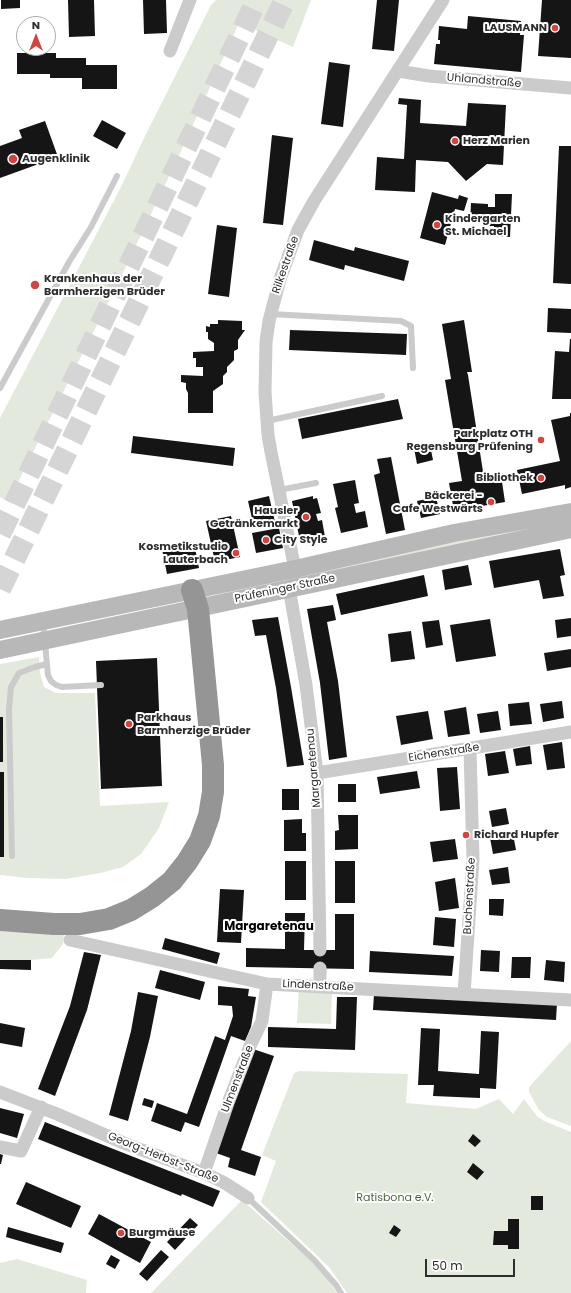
<!DOCTYPE html>
<html>
<head>
<meta charset="utf-8">
<style>
  body { margin:0 }
  #map { position:relative; width:571px; height:1293px; overflow:hidden; background:#fff; font-family:Poppins,sans-serif }
  canvas { display:block }
  .north { position:absolute; left:16px; top:16px; width:40px; height:40px; box-sizing:border-box; background:#fff; border:1px solid #ababab; border-radius:50%; rotate:0deg; font-size:11px; font-weight:700; line-height:16px; text-align:center; color:#2e2e2e }
  .north::after { content:''; display:block; margin:auto; width:14px; height:18px; background:#d6433f; clip-path:polygon(50% 0,100% 100%,50% 72%,0 100%) }
  .scale { position:absolute; left:425px; top:1259px; width:90px; height:18px; box-sizing:border-box; border:2px solid #2e2e2e; border-top:0; padding-left:5px; font-size:12px; line-height:14px; white-space:nowrap; color:#2e2e2e; -webkit-text-stroke:3px #fff; paint-order:stroke }
</style>
</head>
<body>
<div id="map">
<canvas width="571" height="1293"></canvas>
<div class="north">N</div>
<div class="scale">50 m</div>
</div>
<script>
const ctx = document.querySelector('canvas').getContext('2d');
ctx.lineJoin = 'round';
function paint(path, color) { ctx.fillStyle = color; ctx.fill(path, 'evenodd'); }
const toPath = rows => new Path2D(rows.map(r => 'M' + r).join(''));
function trace(path, color, width, dash) { ctx.strokeStyle = color; ctx.lineWidth = width; ctx.lineCap = dash ? 'butt' : 'round'; ctx.setLineDash(dash || []); ctx.stroke(path); }
function write(font, color, halo, rows, align = 'center') {
  ctx.font = font + ' Poppins,sans-serif'; ctx.lineWidth = 4; ctx.setLineDash([]); ctx.textBaseline = 'middle'; ctx.strokeStyle = halo; ctx.fillStyle = color; for (const [text, x, y, turn = 0] of rows) {
    ctx.save(); ctx.translate(x, y); ctx.rotate((+turn || 0) * Math.PI / 180); ctx.textAlign = isNaN(turn) ? turn : align; if (halo) ctx.strokeText(text, 0, 0); ctx.fillText(text, 0, 0); ctx.restore();
  }
}
paint(toPath([
  [216,0,311,0,293,47,239,23,182,149,120,279,16,486,20,488,12,504,0,497,0,418,121,187,145,136,211,5],
  [571,516,571,522,216,595,216,593],
  [39,657,40,673,44,687,56,693,95,693,100,806,169,802,159,828,141,854,123,867,100,873,66,879,28,878,0,875,0,664],
  [0,927,64,933,63,944,52,958,31,960,0,960],
  [299,985,332,987,331,1024,297,1023],
  [571,1041,571,1126,547,1117,539,1110,529,1092,529,1087],
  [299,1071,408,1074,406,1103,476,1109,499,1099,513,1114,524,1099,537,1116,544,1121,571,1132,571,1293,347,1293,329,1267,261,1202,276,1161,262,1155,294,1073],
  [242,1200,311,1261,327,1278,337,1293,151,1293],
  [17,1259,87,1280,86,1293,0,1293,0,1263]
]), '#e3eadd');
paint(toPath([
  [1,0,20,0,20,8,1,9],
  [68,0,94,0,95,36,69,37],
  [143,0,166,0,167,33,144,34],
  [377,0,399,0,394,51,372,49],
  [542,0,571,0,571,58,538,56],
  [468,16,521,21,520,35,524,35,521,72,434,64,436,44,440,44,440,40,438,40,439,26,467,29],
  [17,53,56,53,56,58,86,58,86,65,117,65,117,89,82,89,82,78,50,78,50,74,17,74],
  [329,62,350,65,343,127,321,124],
  [399,98,421,100,420,123,466,126,468,103,506,105,503,165,487,164,466,181,448,162,416,160,415,192,375,190,377,157,404,159,407,105,398,104],
  [102,120,126,133,117,149,93,136],
  [45,121,58,157,0,178,0,146,22,138,19,130],
  [272,135,293,138,283,225,263,223],
  [559,146,571,146,571,284,553,283],
  [432,192,458,199,459,195,468,198,464,211,455,209,445,245,420,238],
  [495,194,512,194,510,237,494,236,494,226,487,226,487,223,470,223,471,203,488,204,488,207,495,207],
  [217,225,237,228,229,297,208,294],
  [314,240,354,251,355,247,409,261,404,281,345,265,344,270,309,260],
  [548,308,571,309,571,333,547,332],
  [218,320,242,321,242,330,245,330,238,340,238,349,234,351,234,360,227,367,227,372,223,376,223,384,213,391,213,413,188,413,188,393,186,389,186,383,181,382,181,375,203,376,203,367,196,367,196,358,193,358,193,352,214,351,214,343,208,339,208,332,206,332,206,326,210,327,210,324,218,324],
  [464,320,472,372,467,372,468,375,484,478,501,475,505,502,454,511,449,483,462,481,445,380,451,379,442,324],
  [290,330,407,334,406,355,289,350],
  [570,339,571,339,571,399,552,399,555,351,569,352],
  [398,399,403,419,302,439,298,419],
  [570,413,571,413,571,487,565,489,565,485,522,494,517,470,560,461,551,420,570,416],
  [133,436,235,448,233,466,131,453],
  [430,445,433,460,417,464,414,448],
  [391,457,405,530,386,534,374,475,380,473,377,459],
  [355,480,359,503,354,504,356,513,365,511,368,527,341,533,335,508,338,507,333,484],
  [269,496,275,522,254,527,248,501],
  [313,496,313,499,317,498,321,513,316,514,318,521,322,520,325,537,311,540,309,534,299,536,292,501],
  [436,497,440,514,421,518,417,501],
  [231,516,240,557,215,562,206,521],
  [279,528,283,548,256,553,252,533],
  [194,543,199,568,167,574,162,549],
  [560,549,565,575,560,576,564,596,543,599,539,580,494,588,489,561],
  [468,565,472,585,445,590,442,570],
  [424,575,428,596,341,615,336,594],
  [333,605,336,620,327,622,338,681,347,757,329,760,320,683,307,609],
  [278,617,291,687,304,765,287,767,276,688,266,635,255,636,252,620],
  [571,618,571,636,557,638,555,620],
  [490,619,496,656,456,662,450,625],
  [439,620,443,645,426,648,422,622],
  [411,631,415,659,391,662,388,634],
  [571,649,571,667,547,671,544,653],
  [157,658,162,786,101,789,96,661],
  [562,701,564,718,543,722,540,704],
  [529,702,532,724,510,726,508,704],
  [466,707,470,734,448,737,444,711],
  [428,711,433,739,401,745,396,716],
  [498,711,501,730,480,733,477,714],
  [0,717,3,717,3,762,0,762],
  [562,742,565,768,547,770,543,745],
  [530,746,532,764,516,766,513,749],
  [505,751,509,773,488,776,485,754],
  [457,767,460,809,440,811,437,768],
  [417,771,420,788,380,794,377,777],
  [0,772,4,772,4,857,0,857],
  [338,784,356,784,356,802,338,802],
  [282,789,299,789,299,810,282,810],
  [506,808,509,824,492,827,489,811],
  [338,815,358,815,358,849,335,850,335,831,339,830],
  [302,819,302,833,306,833,306,851,284,851,284,820],
  [513,834,516,850,493,854,490,838],
  [455,839,458,859,433,862,430,842],
  [285,861,306,861,306,900,285,900],
  [335,861,355,861,355,903,335,903],
  [508,867,510,883,492,885,489,870],
  [455,878,459,908,439,911,435,882],
  [220,889,244,890,241,943,217,942],
  [489,899,504,899,503,916,489,915],
  [285,913,305,913,304,950,335,950,335,914,354,914,354,969,246,967,246,948,285,949],
  [435,917,456,919,454,947,433,945],
  [165,938,220,953,217,964,162,949],
  [481,950,500,951,499,972,480,971],
  [370,951,454,956,452,976,369,972],
  [84,952,101,955,87,1010,55,1096,38,1089,70,1006],
  [512,957,531,957,530,978,511,978],
  [0,960,31,960,31,970,0,969],
  [546,960,565,962,564,982,544,980],
  [160,970,205,982,200,1000,155,988],
  [218,986,249,989,248,996,256,997,251,1027,245,1041,231,1036,199,1127,185,1122,181,1132,151,1121,157,1103,187,1114,215,1036,225,1040,233,1016,232,1006,218,1005],
  [138,992,158,996,150,1037,128,1121,109,1115,131,1031],
  [374,994,557,1003,556,1020,373,1010],
  [337,997,357,997,355,1050,268,1047,268,1027,336,1029],
  [0,1023,25,1028,22,1047,0,1043],
  [421,1028,440,1029,438,1071,479,1074,481,1031,499,1032,496,1089,480,1088,480,1098,433,1096,434,1085,418,1085],
  [253,1049,274,1056,241,1150,261,1157,255,1176,228,1167,230,1158,216,1153],
  [144,1098,154,1101,152,1108,142,1105],
  [0,1108,24,1114,17,1138,0,1133],
  [45,1122,220,1191,213,1207,182,1194,181,1196,38,1139],
  [473,1134,481,1141,475,1147,468,1141],
  [0,1154,3,1155,1,1164,0,1164],
  [473,1163,484,1172,477,1180,467,1172],
  [26,1182,81,1206,71,1228,16,1204],
  [531,1196,543,1196,543,1210,531,1210],
  [99,1214,151,1242,140,1263,88,1234],
  [190,1218,198,1225,175,1250,167,1242],
  [508,1219,519,1219,519,1249,508,1249,508,1245,493,1245,494,1231,508,1231],
  [394,1225,401,1230,396,1237,389,1233],
  [8,1227,64,1243,61,1253,6,1237],
  [161,1250,169,1257,147,1281,139,1274],
  [111,1255,120,1260,115,1269,106,1264]
]), '#151515');
trace(toPath([
  [0,534,257,0],
  [0,589,285,0]
]), '#d5d5d5', 22, [22, 11]);
trace(toPath([
  [270,314,401,321,411,326,413,368],
  [0,388,69,262,91,227,117,176],
  [267,421,382,396],
  [279,490,316,483],
  [43,622,48,675,51,681,56,685,62,687,101,685],
  [12,856,9,709,11,687,19,673,35,667,47,664],
  [248,1198,315,1261,336,1285,341,1293]
]), '#cbcbcb', 6);
trace(toPath([
  [170,51,190,0],
  [398,71,429,76,571,88],
  [295,569,271,452,268,435,265,392,266,342,269,321,280,279,298,230,314,201,443,0],
  [289,588,306,685,317,773,320,950],
  [317,773,571,732],
  [70,940,267,984,571,1000],
  [320,968,320,986],
  [464,994,473,859,470,749],
  [0,1092,57,1114,126,1144,204,1173,223,1182,248,1198],
  [0,1147,21,1151,41,1107],
  [204,1173,228,1103,250,1046,262,1021,267,984]
]), '#cbcbcb', 13);
trace(toPath([
  [0,630,295,569,454,533,571,512],
  [0,650,571,529]
]), '#b8b8b8', 18);
trace(toPath([
  [0,920,54,924,80,924,109,919,131,910,152,897,172,881,187,862,200,841,209,816,213,792,213,765,198,609,192,590]
]), '#959595', 22);
for (const [x, y, r, color] of [
  [555,28,4,"#d6433f"],
  [455,141,4,"#d6433f"],
  [13,159,5,"#d6433f"],
  [437,225,4,"#d6433f"],
  [35,285,5,"#d6433f"],
  [541,440,4,"#d6433f"],
  [541,478,4,"#d6433f"],
  [491,502,4,"#d6433f"],
  [306,517,4,"#d6433f"],
  [266,540,4,"#d6433f"],
  [236,553,4,"#d6433f"],
  [129,724,4,"#d6433f"],
  [466,835,4,"#d6433f"],
  [121,1233,4,"#d6433f"]
]) { const dot = new Path2D(); dot.arc(x, y, r, 0, 2 * Math.PI); ctx.fillStyle = color; ctx.fill(dot); trace(dot, '#fff', 1.5); }
write('bold 11px', '#2e2e2e', '#fff', [
  ["LAUSMANN",547,28,"right"],
  ["Herz Marien",463,141],
  ["Augenklinik",22,159],
  ["Kindergarten",445,219],
  ["St. Michael",445,232],
  ["Krankenhaus der",44,279],
  ["Barmherzigen Brüder",44,292],
  ["Parkplatz OTH",533,434,"right"],
  ["Regensburg Prüfening",533,447,"right"],
  ["Bibliothek",533,478,"right"],
  ["Bäckerei -",483,496,"right"],
  ["Cafe Westwärts",483,509,"right"],
  ["Hausler",298,511,"right"],
  ["Getränkemarkt",298,524,"right"],
  ["City Style",274,540],
  ["Kosmetikstudio",228,547,"right"],
  ["Lauterbach",228,560,"right"],
  ["Parkhaus",137,718],
  ["Barmherzige Brüder",137,731],
  ["Richard Hupfer",474,835],
  ["Burgmäuse",129,1233]
], 'left');
write('11px', '#2e2e2e', '#fff', [
  ["Uhlandstraße",484,81,5],
  ["Rilkestraße",286,265,-71],
  ["Prüfeninger Straße",285,589,-12],
  ["Eichenstraße",444,753,-9],
  ["Margaretenau",314,768,-95],
  ["Buchenstraße",470,896,-87],
  ["Lindenstraße",318,986,3],
  ["Ulmenstraße",238,1079,-69],
  ["Georg-Herbst-Straße",163,1158,22]
]);
write('11px', '#4d663f', '#fff', [
  ["Ratisbona e.V.",395,1198]
]);
write('bold 12px', '#000', '#fff', [
  ["Margaretenau",269,927]
]);
</script>
</body>
</html>
